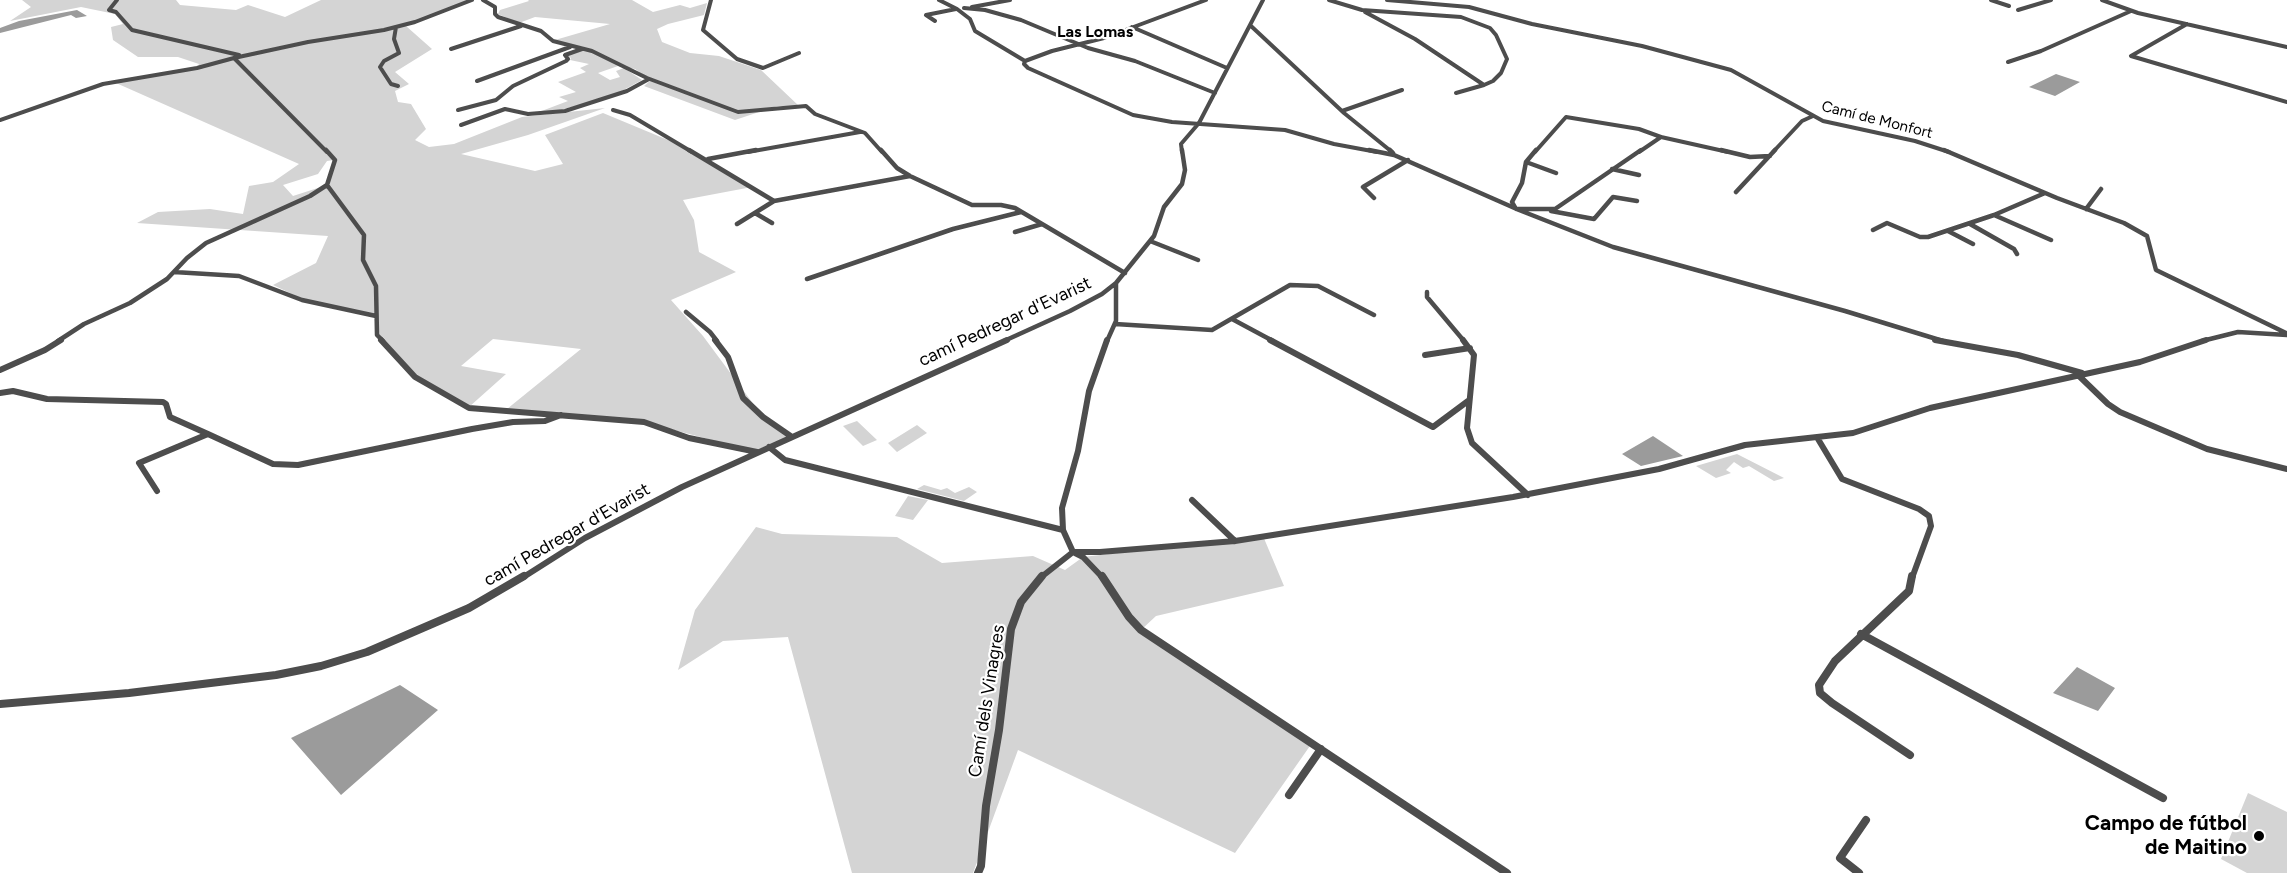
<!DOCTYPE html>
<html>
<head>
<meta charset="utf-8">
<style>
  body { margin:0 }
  canvas { display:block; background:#fff }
</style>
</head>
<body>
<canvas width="2287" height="873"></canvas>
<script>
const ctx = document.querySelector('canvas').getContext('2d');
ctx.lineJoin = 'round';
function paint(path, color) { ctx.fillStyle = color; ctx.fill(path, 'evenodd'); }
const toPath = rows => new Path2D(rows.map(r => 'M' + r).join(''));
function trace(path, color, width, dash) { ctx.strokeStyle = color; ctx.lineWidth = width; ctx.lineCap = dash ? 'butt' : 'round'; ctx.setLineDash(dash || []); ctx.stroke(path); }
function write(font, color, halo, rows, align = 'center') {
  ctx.font = font + ' Figtree,sans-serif'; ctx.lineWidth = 4.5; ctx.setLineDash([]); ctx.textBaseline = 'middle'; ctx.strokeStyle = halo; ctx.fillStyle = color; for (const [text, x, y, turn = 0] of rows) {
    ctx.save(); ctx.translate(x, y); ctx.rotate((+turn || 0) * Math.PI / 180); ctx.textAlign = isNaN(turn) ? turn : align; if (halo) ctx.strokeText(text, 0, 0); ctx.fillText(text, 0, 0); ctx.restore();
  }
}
paint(toPath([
  [22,0,176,0,180,5,236,10,248,5,285,17,321,0,472,0,406,26,432,49,395,72,409,84,395,91,398,102,411,104,426,129,415,140,429,147,454,144,522,117,605,108,528,135,461,154,535,171,563,164,545,135,603,113,692,150,752,187,683,200,694,220,699,252,736,272,671,300,703,336,763,417,792,437,753,451,644,422,507,409,581,349,493,339,461,366,506,374,469,407,415,377,377,335,374,314,311,303,273,285,316,263,328,236,137,223,158,212,210,209,243,214,249,186,273,182,299,164,116,83,197,68,199,64,178,57,138,57,113,40,111,27,123,24,115,14,81,7,10,21,31,7],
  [334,160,327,185,293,196,283,185,318,174,327,161],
  [528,0,632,0,653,12,680,5,690,8,707,3,704,15,668,24,657,29,662,42,690,53,719,56,761,70,799,106,777,106,735,120,644,86,651,80,635,69,618,66,598,73,610,80,620,77,616,71,624,68,642,80,618,93,587,103,552,112,539,112,568,101,559,97,576,92,558,82,586,72,580,68,589,64,570,60,571,58,566,55,584,47,561,44,555,40,610,24,535,17,519,23,498,14,500,10,529,1],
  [857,421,877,440,863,446,843,426],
  [917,425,927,433,897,452,888,443],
  [1737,454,1784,478,1774,481,1749,466,1743,468,1734,462,1726,470,1731,473,1716,478,1696,466],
  [924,485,941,490,947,488,955,493,969,487,977,492,964,501,917,489],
  [908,496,928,500,913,520,895,516],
  [756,527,782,534,897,537,942,563,1033,556,1065,570,1083,557,1263,536,1284,586,1156,616,1141,630,1312,743,1235,853,1018,750,973,873,852,873,788,637,723,641,678,670,695,610],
  [2248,793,2287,812,2287,873,2247,873,2221,859]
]), '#d4d4d4');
paint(toPath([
  [77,10,87,16,76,18,71,15,0,33,0,28,19,21],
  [2056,74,2080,82,2055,96,2029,87],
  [1653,436,1683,456,1641,466,1622,454],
  [2077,667,2115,688,2098,711,2053,693],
  [400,685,438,710,341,795,291,738]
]), '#9b9b9b');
trace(toPath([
  [117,0,109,10,116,12,132,30,239,55],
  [483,0,495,7,495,14,498,17,541,31,553,41,592,51,647,78,738,112,806,106,815,114,865,133,882,152],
  [711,0,703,30,737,59,763,68,799,53],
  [939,0,957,9,970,19,975,31,1025,61,1024,64,1028,68,1133,115,1172,122,1285,130,1334,144,1377,152],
  [1329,0,1362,10,1461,17,1490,28,1496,35,1507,59,1501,73,1493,81,1484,85],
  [1387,0,1469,7,1532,24,1642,46,1731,70,1823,121,1915,141,1949,152],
  [1991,0,2009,6],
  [2102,0,2138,13,2287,47],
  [972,7,1010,0],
  [964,8,985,10,1021,20,1088,48,1135,61,1215,93],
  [2018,10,2051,0],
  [1365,12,1415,39,1484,85,1456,93],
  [935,21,926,15,956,9],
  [2187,24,2131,56,2287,102],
  [1251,26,1344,113,1392,152],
  [396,27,394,39,399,53,384,61,380,67,391,84,398,86],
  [1132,27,1227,68],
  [451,49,521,26],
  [1025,61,1052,51,1104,38,1206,0],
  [2008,62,2041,51,2131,11],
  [477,81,570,47],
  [458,110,496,100,513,86,566,61,568,59,565,55,582,49],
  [613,110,630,115,692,152],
  [1342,111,1402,90],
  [0,120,103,84,197,68,234,58],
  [461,125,505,109,528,114,565,111,627,91,649,79],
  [1661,137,1728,152],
  [327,152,234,58,308,42,384,30,415,22,472,0],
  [748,152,860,132],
  [1182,152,1181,144,1199,123,1263,0],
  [1535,152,1566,117,1639,129,1661,137],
  [1639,152,1661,137],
  [1773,152,1802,121,1813,116]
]), '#4d4d4d', 4);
trace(toPath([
  [326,150,335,160,327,185,364,235,363,260,376,286,377,335,383,341],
  [689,150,774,201,910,176],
  [881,150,897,168,910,176,972,205,1001,205,1015,208,1125,273],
  [1369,150,1394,155,1519,210,1613,247,1845,311,1943,341],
  [1390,150,1393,153],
  [1536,150,1526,162,1522,183,1512,202,1516,209,1555,209,1641,150],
  [1721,150,1750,157,1770,156],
  [1944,150,2057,198,2124,223,2147,236,2156,270,2286,333],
  [708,159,756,150],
  [1526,162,1556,173],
  [1612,169,1639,175],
  [1736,192,1775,150],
  [1374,198,1363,187,1408,160],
  [2086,209,2101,189],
  [1551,211,1594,219,1613,197,1637,201],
  [755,213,772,223],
  [1994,215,2051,240],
  [737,224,774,201],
  [1970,224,2014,249,2017,254],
  [1873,230,1887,223,1920,237,1928,237,1994,215,2045,193],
  [1948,231,1973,244],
  [1015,232,1042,224],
  [1150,241,1198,260],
  [174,272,239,276,302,300,376,316],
  [807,279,953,229,1021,212],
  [1427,292,1427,297,1464,341],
  [686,312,710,332,717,341],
  [1232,319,1273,341],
  [1115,324,1212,330,1290,285,1318,286,1374,315],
  [58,341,84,324,130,303,167,279,187,258,206,243,310,196,327,185],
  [1004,341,1070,311,1102,294,1116,283],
  [1107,341,1116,321,1116,283,1154,236,1164,207,1182,184,1185,170,1182,150],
  [2202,341,2238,332,2287,335]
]), '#4d4d4d', 4.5);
trace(toPath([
  [381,340,415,377,469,408,644,422,689,438,757,452],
  [715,340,728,357,743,398,763,417,792,437],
  [1270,340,1433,427,1468,401],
  [1463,340,1474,355,1467,428,1472,443,1528,495],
  [1935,340,2018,355,2082,373],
  [1425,355,1470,348],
  [0,370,45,350,61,340],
  [2078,375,2108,404,2120,412,2207,449,2287,469],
  [0,393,13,391,47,399,163,402,166,404,170,417,208,434],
  [1818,439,1842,479,1919,509,1929,516,1931,526,1912,578],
  [769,447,785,460,1063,530],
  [157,491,139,463,208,434,273,464,298,465,472,429,513,422,545,421,561,415],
  [1192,500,1235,541],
  [1073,552,1100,552,1235,541,1513,497,1659,469,1745,445,1853,433,1930,408,2140,362,2206,340],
  [1075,553,1083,557,1103,578],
  [522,578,585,538,682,487,1007,340],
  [1040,578,1073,552,1063,530,1062,508,1078,451,1089,391,1107,340]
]), '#4d4d4d', 6);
trace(toPath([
  [1102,576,1129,617,1141,630,1507,873],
  [1861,634,2163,798],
  [0,704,129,693,276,675,321,666,367,652,469,608,524,576],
  [1910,755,1832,703,1820,693,1819,685,1835,661,1909,591,1912,576],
  [1289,795,1321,749],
  [978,873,981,866,986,806,999,730,1011,629,1021,602,1042,576],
  [1859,873,1840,858,1866,820]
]), '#4d4d4d', 8);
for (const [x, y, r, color] of [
  [2259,836,6,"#000"]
]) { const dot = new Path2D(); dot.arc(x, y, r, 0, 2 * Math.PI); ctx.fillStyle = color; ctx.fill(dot); trace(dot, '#fff', 2); }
write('15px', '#000', '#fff', [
  ["Camí de Monfort",1877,120,14]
]);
write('bold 16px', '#000', '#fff', [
  ["Las Lomas",1095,32]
]);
write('18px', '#000', '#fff', [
  ["camí Pedregar d'Evarist",1005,322,-25],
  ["camí Pedregar d'Evarist",567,535,-30],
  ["Camí dels Vinagres",987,701,-81]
]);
write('bold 21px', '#000', '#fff', [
  ["Campo de fútbol",2247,824],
  ["de Maitino",2247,848]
], 'right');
</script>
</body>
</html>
